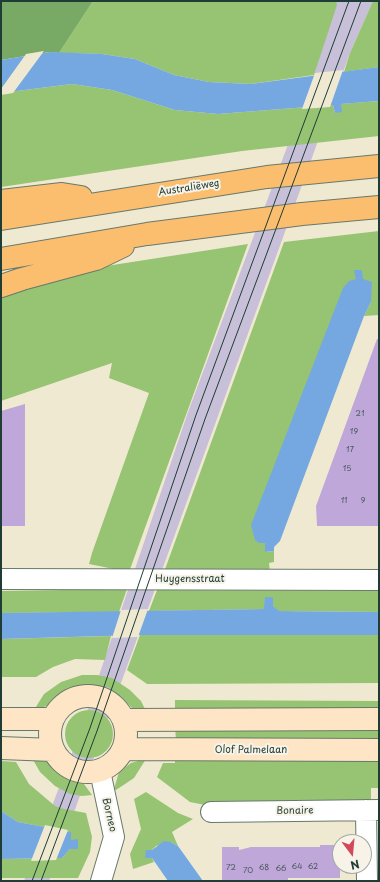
<!DOCTYPE html>
<html>
<head>
<meta charset="utf-8">
<style>
  body { margin:0 }
  #map { position:relative; width:380px; height:882px; overflow:hidden; background:#f0e9d2; font-family:"Playpen Sans",sans-serif }
  canvas { display:block }
  .frame { position:absolute; inset:0; border:2px solid #1f3d34; pointer-events:none }
  .north { position:absolute; left:332px; top:834px; width:40px; height:40px; box-sizing:border-box; background:#f7f3e8; border:1px solid #a1aaa0; border-radius:50%; rotate:164deg; font-size:11px; font-weight:700; line-height:16px; text-align:center; color:#1f3d34 }
  .north::after { content:''; display:block; margin:auto; width:14px; height:18px; background:#d1495b; clip-path:polygon(50% 0,100% 100%,50% 72%,0 100%) }
</style>
</head>
<body>
<div id="map">
<canvas width="380" height="882"></canvas>
<div class="frame"></div>
<div class="north">N</div>
</div>
<script>
const ctx = document.querySelector('canvas').getContext('2d');
ctx.lineJoin = 'round';
function paint(path, color) { ctx.fillStyle = color; ctx.fill(path, 'evenodd'); }
const toPath = rows => new Path2D(rows.map(r => 'M' + r).join(''));
function trace(path, color, width, dash) { ctx.strokeStyle = color; ctx.lineWidth = width; ctx.lineCap = dash ? 'butt' : 'round'; ctx.setLineDash(dash || []); ctx.stroke(path); }
function write(font, color, halo, rows, align = 'center') {
  ctx.font = font + ' "Playpen Sans",sans-serif'; ctx.lineWidth = 4; ctx.setLineDash([]); ctx.textBaseline = 'middle'; ctx.strokeStyle = halo; ctx.fillStyle = color; for (const [text, x, y, turn = 0] of rows) {
    ctx.save(); ctx.translate(x, y); ctx.rotate((+turn || 0) * Math.PI / 180); ctx.textAlign = isNaN(turn) ? turn : align; if (halo) ctx.strokeText(text, 0, 0); ctx.fillText(text, 0, 0); ctx.restore();
  }
}
paint(toPath([
  [336,1,373,1,350,53,49,881,24,881,82,726,188,412,314,75]
]), '#c8bfd8');
paint(toPath([
  [93,1,336,1,337,5,314,75,251,84,209,82,174,75,135,59,102,54,59,53],
  [373,1,379,1,379,67,344,72,350,53],
  [72,84,112,90,175,110,218,114,333,105,335,113,340,104,379,101,379,136,242,151,1,187,1,93],
  [379,231,379,315,364,316,371,302,356,279,265,543,265,552,274,551,274,562,269,563,270,572,164,572,284,242],
  [248,244,129,572,89,564,92,553,149,393,109,378,112,363,1,401,1,291,87,269],
  [127,589,119,612,1,613,1,591],
  [157,590,379,591,379,612,278,611,273,606,273,597,264,609,149,611],
  [140,635,379,635,379,683,147,684,127,670],
  [111,636,105,660,75,659,53,667,36,677,1,677,1,639],
  [82,675,97,675,112,678,130,690,141,701,146,711,132,708,122,698,108,687,88,685,72,689,60,695,50,705,34,710,44,694,61,682],
  [175,700,379,701,379,713,175,712],
  '65 734a24 24 0 1 1 48 0a24 24 0 1 1-48 0Z',
  [175,725,379,725,379,742,176,742],
  [1,755,2,761,16,762,29,784,55,806,64,809,86,813,92,837,90,852,78,878,1,878,1,859,62,858,70,849,77,849,78,840,71,840,70,832,18,822,1,811],
  [379,755,379,788,371,788,371,801,219,801,219,805,205,805,190,802,157,777,163,763,175,763,175,757],
  [32,758,48,761,68,776,81,780,92,795,82,796,70,794,55,786,40,772],
  [146,759,134,778,116,790,114,789,119,772,131,763],
  [146,792,178,813,193,819,172,832,178,846,171,842,156,846,152,850,152,858,154,862,133,869,130,854,141,829,134,799]
]), '#96c473');
paint(toPath([
  [1,1,93,1,59,53,50,52,1,60]
]), '#78aa65');
paint(toPath([
  [50,52,102,54,135,59,174,75,209,82,251,84,379,67,379,101,341,104,342,112,335,113,333,105,218,114,175,110,112,90,72,84,1,93,1,60],
  [354,270,362,270,363,279,372,282,371,302,364,316,280,541,274,547,274,551,265,552,265,543,259,543,255,540,251,525,343,288,349,281,356,279],
  [265,597,273,597,273,606,279,611,379,612,379,635,140,635,1,639,1,613,264,609],
  [1,811,18,822,71,832,71,840,78,839,78,849,70,849,62,858,1,859],
  [164,841,171,842,178,846,203,881,168,881,152,858,145,858,146,850,152,850]
]), '#75a8e1');
paint(toPath([
  [44,51,13,93,1,95,1,89,26,54],
  [343,70,330,107,302,109,315,73],
  [148,609,138,637,112,638,121,610],
  [45,825,68,830,56,860,31,861]
]), '#f0e9d2');
paint(toPath([
  [377,339,379,339,379,526,317,526,316,506],
  [25,404,25,526,1,526,1,411],
  [320,845,337,845,337,847,340,847,340,878,288,878,288,881,222,881,222,847,239,847,239,850,251,847,320,847]
]), '#c0a7d9');
const street = toPath([
  [1,579,379,580],
  [100,771,114,837,101,881],
  [366,810,367,881],
  [211,812,379,810]
]);
const secondary = toPath([
  '50 734a38 38 0 1 1 76 0a38 38 0 1 1-76 0Z',
  [1,719,53,719],
  [124,720,379,719],
  [1,748,53,750],
  [124,749,379,750]
]);
const primary = toPath([
  [1,201,62,194,81,197],
  [1,219,267,177,379,166],
  [1,259,147,234,302,214,379,207],
  [1,286,22,279,96,259,123,246]
]);
trace(street, '#68796b', 22);
trace(secondary, '#68796b', 24);
trace(primary, '#68796b', 24);
trace(street, '#fff', 20);
trace(secondary, '#fde5c5', 22);
trace(primary, '#fbbd6e', 22);
trace(toPath([
  [32,881,90,728,196,415,349,1],
  [41,881,97,731,205,419,361,1]
]), '#1f3d34', 1);
write('8px', '#47585d', null, [
  ["21",360,414],
  ["19",354,432],
  ["17",350,450],
  ["15",347,469],
  ["11",344,501],
  ["9",363,501],
  ["64",297,867],
  ["62",313,867],
  ["72",231,868],
  ["68",264,868],
  ["66",281,869],
  ["70",248,871]
]);
write('10px', '#1f3d34', '#f7f3e8', [
  ["Australiëweg",189,188,-9],
  ["Huygensstraat",190,579],
  ["Olof Palmelaan",251,750],
  ["Bonaire",295,811,-1],
  ["Borneo",109,815,77]
]);
</script>
</body>
</html>
